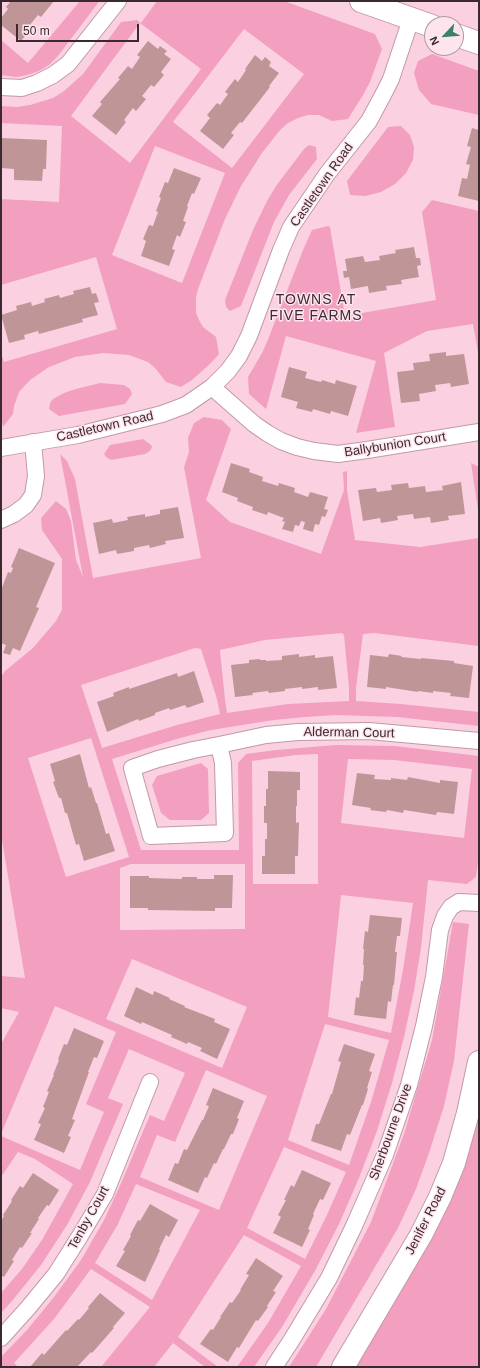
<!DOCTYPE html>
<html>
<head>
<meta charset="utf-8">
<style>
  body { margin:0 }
  #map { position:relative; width:480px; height:1368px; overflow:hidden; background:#fbd1e1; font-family:Helvetica,sans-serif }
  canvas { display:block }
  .frame { position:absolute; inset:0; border:2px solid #3a2a30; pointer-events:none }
  .north { position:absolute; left:424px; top:16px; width:40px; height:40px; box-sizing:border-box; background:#fee4ed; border:1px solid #b09aa1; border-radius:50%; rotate:244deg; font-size:11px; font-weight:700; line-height:16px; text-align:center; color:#3a2a30 }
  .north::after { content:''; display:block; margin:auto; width:14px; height:18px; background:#3d7e6d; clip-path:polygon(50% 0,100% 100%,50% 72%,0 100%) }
  .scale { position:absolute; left:16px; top:24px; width:123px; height:18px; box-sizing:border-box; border:2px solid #3a2a30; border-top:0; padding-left:5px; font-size:12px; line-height:14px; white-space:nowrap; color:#3a2a30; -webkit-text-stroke:3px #fee4ed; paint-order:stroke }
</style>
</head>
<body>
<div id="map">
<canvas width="480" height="1368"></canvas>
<div class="frame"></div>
<div class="north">N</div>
<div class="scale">50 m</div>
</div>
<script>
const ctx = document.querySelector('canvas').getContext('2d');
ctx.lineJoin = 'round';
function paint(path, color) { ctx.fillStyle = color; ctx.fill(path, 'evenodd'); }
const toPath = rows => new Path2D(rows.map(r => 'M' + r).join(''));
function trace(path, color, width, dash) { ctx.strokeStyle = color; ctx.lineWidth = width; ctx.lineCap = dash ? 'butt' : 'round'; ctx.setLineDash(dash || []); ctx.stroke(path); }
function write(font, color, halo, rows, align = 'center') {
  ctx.font = font + ' Helvetica,sans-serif'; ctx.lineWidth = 3; ctx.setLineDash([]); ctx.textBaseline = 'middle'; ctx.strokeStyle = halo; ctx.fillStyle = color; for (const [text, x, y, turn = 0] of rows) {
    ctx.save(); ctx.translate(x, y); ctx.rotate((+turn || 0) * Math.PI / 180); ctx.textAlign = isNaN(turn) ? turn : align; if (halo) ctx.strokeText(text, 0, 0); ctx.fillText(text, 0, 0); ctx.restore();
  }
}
paint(toPath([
  [80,1,98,1,98,3,58,56,49,65,39,71,27,75,16,77,1,75,1,40,28,63],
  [157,1,284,1,375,34,382,49,370,82,363,95,348,119,332,121,319,115,308,115,298,118,288,123,280,130,262,153,241,186,225,219,198,289,196,297,196,313,199,320,203,327,216,337,219,354,211,363,192,380,181,387,166,382,155,368,148,362,129,355,103,353,75,357,49,367,30,380,19,392,14,406,13,414,3,427,1,416,1,353,4,362,117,329,96,257,1,285,1,199,59,202,62,126,1,123,1,106,17,107,30,105,53,98,64,91,83,74,121,22,137,20,141,23],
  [140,23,201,69,130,163,71,116],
  [244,29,304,74,232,168,173,122],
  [155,146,225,173,182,283,112,255],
  [432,54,479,71,479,115,431,104,419,90,414,73,418,61],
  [401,126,410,135,414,147,413,160,406,173,395,184,381,192,365,196,350,195,347,181,388,127],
  [309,145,316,147,317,159,289,195,274,222,241,306,230,311,226,307,225,300,253,230,267,201,276,186,304,149],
  [432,200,479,211,479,358,473,324,427,331,384,353,395,427,356,433,376,361,286,336,266,409,249,394,248,377,262,353,267,342,303,250,312,230,328,226,330,227,345,316,436,300,422,212],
  [100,383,124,385,130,389,132,394,125,404,59,416,49,409,50,403,53,399,64,393,76,389],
  [204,417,222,420,231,429,206,500,230,522,321,554,344,490,343,472,347,471,347,490,355,540,420,547,479,538,479,646,374,633,363,634,356,688,356,701,401,704,479,712,479,726,397,717,336,715,305,717,274,720,211,730,180,738,112,759,141,850,239,850,238,763,246,754,276,750,336,745,395,746,479,756,479,855,476,877,467,884,428,880,421,948,414,991,404,1037,392,1083,377,1131,359,1178,339,1224,316,1269,282,1327,254,1367,237,1367,268,1323,301,1266,244,1235,178,1337,218,1367,205,1367,173,1343,154,1367,101,1367,150,1307,91,1269,54,1319,14,1363,18,1367,1,1367,1,1357,27,1330,54,1297,81,1260,104,1220,119,1188,150,1115,164,1121,185,1073,129,1049,108,1098,123,1104,90,1182,67,1225,41,1265,12,1301,1,1313,1,1293,22,1269,42,1240,73,1184,35,1159,18,1152,1,1177,1,1136,80,1170,104,1112,86,1104,116,1032,55,1006,1,1134,1,1044,19,1012,1,1008,1,976,25,978,1,834,1,677,5,671,33,648,56,621,62,610,62,559,42,530,41,518,56,501,66,509,71,521,76,560,83,577,60,454,67,461,75,479,93,578,201,558,184,467,189,452,188,438,194,423],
  [342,633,344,635,349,688,349,701,288,704,227,713,225,700,220,650,265,640],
  [195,648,201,649,217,699,220,714,177,725,102,748,81,685],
  [91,738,129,857,66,877,28,758],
  [318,754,318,884,253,884,252,761,296,755],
  [348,759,394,760,472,769,464,838,341,823],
  [131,864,245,864,245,929,120,930,120,868],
  [341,895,413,903,403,970,391,1033,328,1017],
  [132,959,247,1007,222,1068,106,1019],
  [325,1024,389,1040,371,1102,349,1165,288,1140],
  [206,1070,267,1096,219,1210,140,1177,157,1135,175,1142],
  [284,1147,346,1172,326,1217,305,1259,247,1228],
  [136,1184,200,1210,152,1300,95,1263,118,1224],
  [143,439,151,445,152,447,150,451,145,454,111,460,106,457,104,454,110,445],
  [471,463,479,467,479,516],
  [201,763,208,769,209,813,201,820,170,820,161,813,152,785,157,776],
  [453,922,469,924,454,1061,444,1106,429,1153,416,1189,398,1228,316,1367,289,1367,326,1309,371,1222,404,1134,432,1040],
  [479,1099,479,1367,352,1367]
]), '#f29fc0');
paint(toPath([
  [11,1,54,1,41,17,38,15,29,26,31,28,21,41,1,25,1,18,8,9,6,7],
  [148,41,158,49,160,46,167,51,164,54,171,59,161,72,164,75,154,87,151,85,142,96,146,99,136,111,133,108,124,120,126,122,116,135,92,116,102,104,100,102,120,79,118,78,128,66,132,69,140,57,137,55],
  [255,55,262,61,265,57,271,62,269,66,279,73,269,86,270,87,242,123,240,122,231,133,234,135,223,149,200,131,210,118,207,115,217,103,220,105,228,94,225,92,235,79,238,82,246,70,245,69],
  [472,128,479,130,479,201,458,196,462,178,467,179,470,165,466,164,471,147,467,146],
  [1,138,47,140,46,169,43,169,42,181,14,180,14,169,1,168],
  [174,168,201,178,194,194,192,193,187,206,188,207,183,221,186,222,180,237,177,235,172,249,175,250,169,266,141,256,146,241,143,239,149,225,153,226,158,212,156,211,161,198,159,197,165,182,168,183],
  [414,247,416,258,420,258,421,265,417,266,419,277,401,280,402,284,386,286,387,290,369,293,368,286,351,289,349,277,344,278,343,271,347,271,345,259,363,256,365,262,380,260,379,256,396,253,395,250],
  [90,287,92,294,96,293,99,302,94,303,98,315,82,319,83,322,39,334,38,331,24,335,25,339,9,343,1,315,17,310,16,306,31,302,32,306,45,302,44,299,59,295,60,298,74,294,73,291],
  [446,352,446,356,464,354,469,384,451,387,450,383,435,385,436,391,419,394,420,401,401,403,397,372,414,370,413,363,430,361,429,354],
  [289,367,307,372,305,378,321,382,322,380,335,384,336,380,357,386,348,416,331,411,330,414,313,409,312,412,296,408,298,402,281,397],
  [231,463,250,469,249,472,263,477,262,481,278,486,279,483,295,488,294,492,308,497,310,492,328,497,324,509,328,510,325,517,322,516,319,525,315,524,313,532,303,529,305,522,301,521,299,526,295,525,293,532,282,529,285,522,282,521,284,518,268,512,267,515,252,510,253,507,237,501,238,498,222,492],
  [461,482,465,514,448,516,449,520,431,523,430,517,414,519,413,514,397,516,398,520,381,523,380,518,363,521,358,490,376,488,377,492,392,490,391,485,408,483,409,488,425,486,426,492,443,490,442,486],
  [178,507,184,538,165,541,166,544,150,548,149,545,134,548,134,551,117,554,116,550,99,554,93,523,112,519,113,523,128,520,127,517,145,514,145,517,160,514,160,510],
  [19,548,55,563,36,607,39,608,20,651,13,648,10,655,3,653,6,645,1,643,1,596,2,593,1,592,1,590,8,572,11,573,13,568,11,567],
  [299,654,299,657,315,655,315,658,333,656,337,688,318,690,318,687,302,689,302,687,285,689,285,691,269,693,268,691,252,693,253,695,235,697,231,665,249,663,249,660,260,659,260,660,266,660,266,661,282,660,282,656],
  [389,654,402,656,401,657,421,659,421,658,454,661,454,663,473,666,469,698,450,696,451,693,433,691,433,693,418,691,418,692,386,687,386,689,367,687,370,655,388,657],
  [194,671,204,702,187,708,185,705,170,710,169,708,155,713,155,715,139,721,138,719,107,732,97,702,114,696,113,693,129,687,129,689,177,673,178,677],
  [80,754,89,788,91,787,96,803,97,803,106,834,109,833,115,851,84,861,79,844,76,845,67,813,65,813,61,798,59,798,53,782,55,781,50,764],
  [268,771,300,772,300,790,297,790,297,806,296,806,296,823,299,822,298,856,295,856,295,874,262,874,262,856,265,856,265,839,267,839,267,823,264,823,264,806,266,806,266,789,268,789],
  [357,773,375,775,374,779,391,780,391,778,407,780,408,777,440,783,440,780,458,782,454,814,437,812,436,815,404,810,403,813,387,810,386,812,370,810,371,808,352,805],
  [214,875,233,875,232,908,215,908,215,911,148,910,148,908,130,908,130,876,149,876,149,878,182,879,182,877,197,877,197,879,214,879],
  [370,915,402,918,400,936,397,936,395,952,397,952,394,985,393,985,391,1002,388,1001,386,1019,354,1015,356,997,359,998,361,981,363,981,364,965,363,965,364,949,363,949,365,931,368,932],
  [136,987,153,995,154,991,170,998,169,999,185,1006,184,1007,215,1019,214,1022,230,1029,217,1059,200,1051,202,1048,188,1042,187,1044,171,1037,172,1035,142,1022,141,1024,124,1016],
  [74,1028,104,1041,97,1058,94,1057,88,1072,89,1072,72,1119,75,1120,68,1136,71,1137,64,1153,34,1140,41,1124,38,1123,45,1108,43,1107,49,1092,47,1091,54,1075,53,1075,59,1060,58,1059,64,1044,67,1045],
  [344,1044,375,1054,369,1071,372,1072,367,1088,368,1089,363,1105,362,1105,350,1135,347,1134,341,1151,311,1141,316,1124,319,1124,331,1094,332,1094,341,1062,338,1061],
  [213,1088,244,1101,237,1118,239,1119,233,1134,231,1134,224,1149,223,1149,216,1164,214,1163,207,1178,205,1177,198,1193,168,1180,175,1163,178,1164,184,1149,187,1150,202,1120,203,1120,209,1106,206,1105],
  [302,1170,331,1183,323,1200,320,1199,313,1214,314,1215,308,1229,310,1230,302,1247,273,1233,281,1217,278,1215,286,1200,284,1200,291,1185,294,1187],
  [33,1173,59,1190,49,1206,47,1205,38,1218,39,1219,30,1233,32,1233,22,1248,20,1247,12,1260,14,1261,4,1277,1,1275,1,1221,4,1216,3,1215,12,1201,11,1200,20,1186,23,1188],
  [150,1204,178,1220,169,1237,166,1235,159,1249,160,1250,145,1282,116,1266,125,1251,123,1250,131,1236,130,1235,138,1220,140,1221],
  [256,1258,283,1276,273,1291,276,1292,267,1306,268,1307,258,1321,256,1320,239,1348,237,1347,228,1362,200,1344,211,1329,213,1330,221,1317,220,1317,230,1302,232,1303,241,1290,240,1290,249,1275,246,1274],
  [100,1293,125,1313,113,1327,114,1328,92,1353,91,1352,77,1367,30,1367,42,1353,44,1355,66,1330,67,1331,78,1319,79,1320,89,1308,88,1307]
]), '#bf9598');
const street = toPath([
  [1,87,22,88,37,83,53,75,68,64,118,1],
  [212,387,254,424,267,433,281,441,297,447,314,451,338,454,367,450,479,432],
  [1,448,78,435,162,414,186,405,212,387,228,371,239,356,249,336,281,250,291,227,327,174,369,121,384,93,391,79,411,19],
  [1,520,14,514,26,505,33,495,36,476,33,442],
  [219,745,223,763,225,833,151,836,132,768,158,759,193,750,219,745,266,735,298,732,369,731,479,741],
  [1,1338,28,1308,56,1274,80,1236,105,1194,150,1082],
  [274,1367,291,1341,329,1278,354,1226,385,1155,409,1085,424,1026,434,977,440,930,445,916,451,907,459,902,479,903]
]);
const secondary = toPath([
  [361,1,432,26],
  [456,35,479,43],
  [343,1367,421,1235,440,1197,454,1163,468,1113,479,1062]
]);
trace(street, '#c199a8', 18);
trace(secondary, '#c199a8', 24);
trace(street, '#fff', 16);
trace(secondary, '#fff', 22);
write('13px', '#3a2a30', '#fee4ed', [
  ["Castletown Road",322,185,-55],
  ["Castletown Road",105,427,-13],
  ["Ballybunion Court",395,445,-9],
  ["Alderman Court",349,733,1],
  ["Sherbourne Drive",391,1132,-70],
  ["Tenby Court",89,1218,-61],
  ["Jenifer Road",426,1221,-63]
]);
ctx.letterSpacing = '1px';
write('14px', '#3a2a30', '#fee4ed', [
  ["TOWNS AT",316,300],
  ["FIVE FARMS",316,316]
]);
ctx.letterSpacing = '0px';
</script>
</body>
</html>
